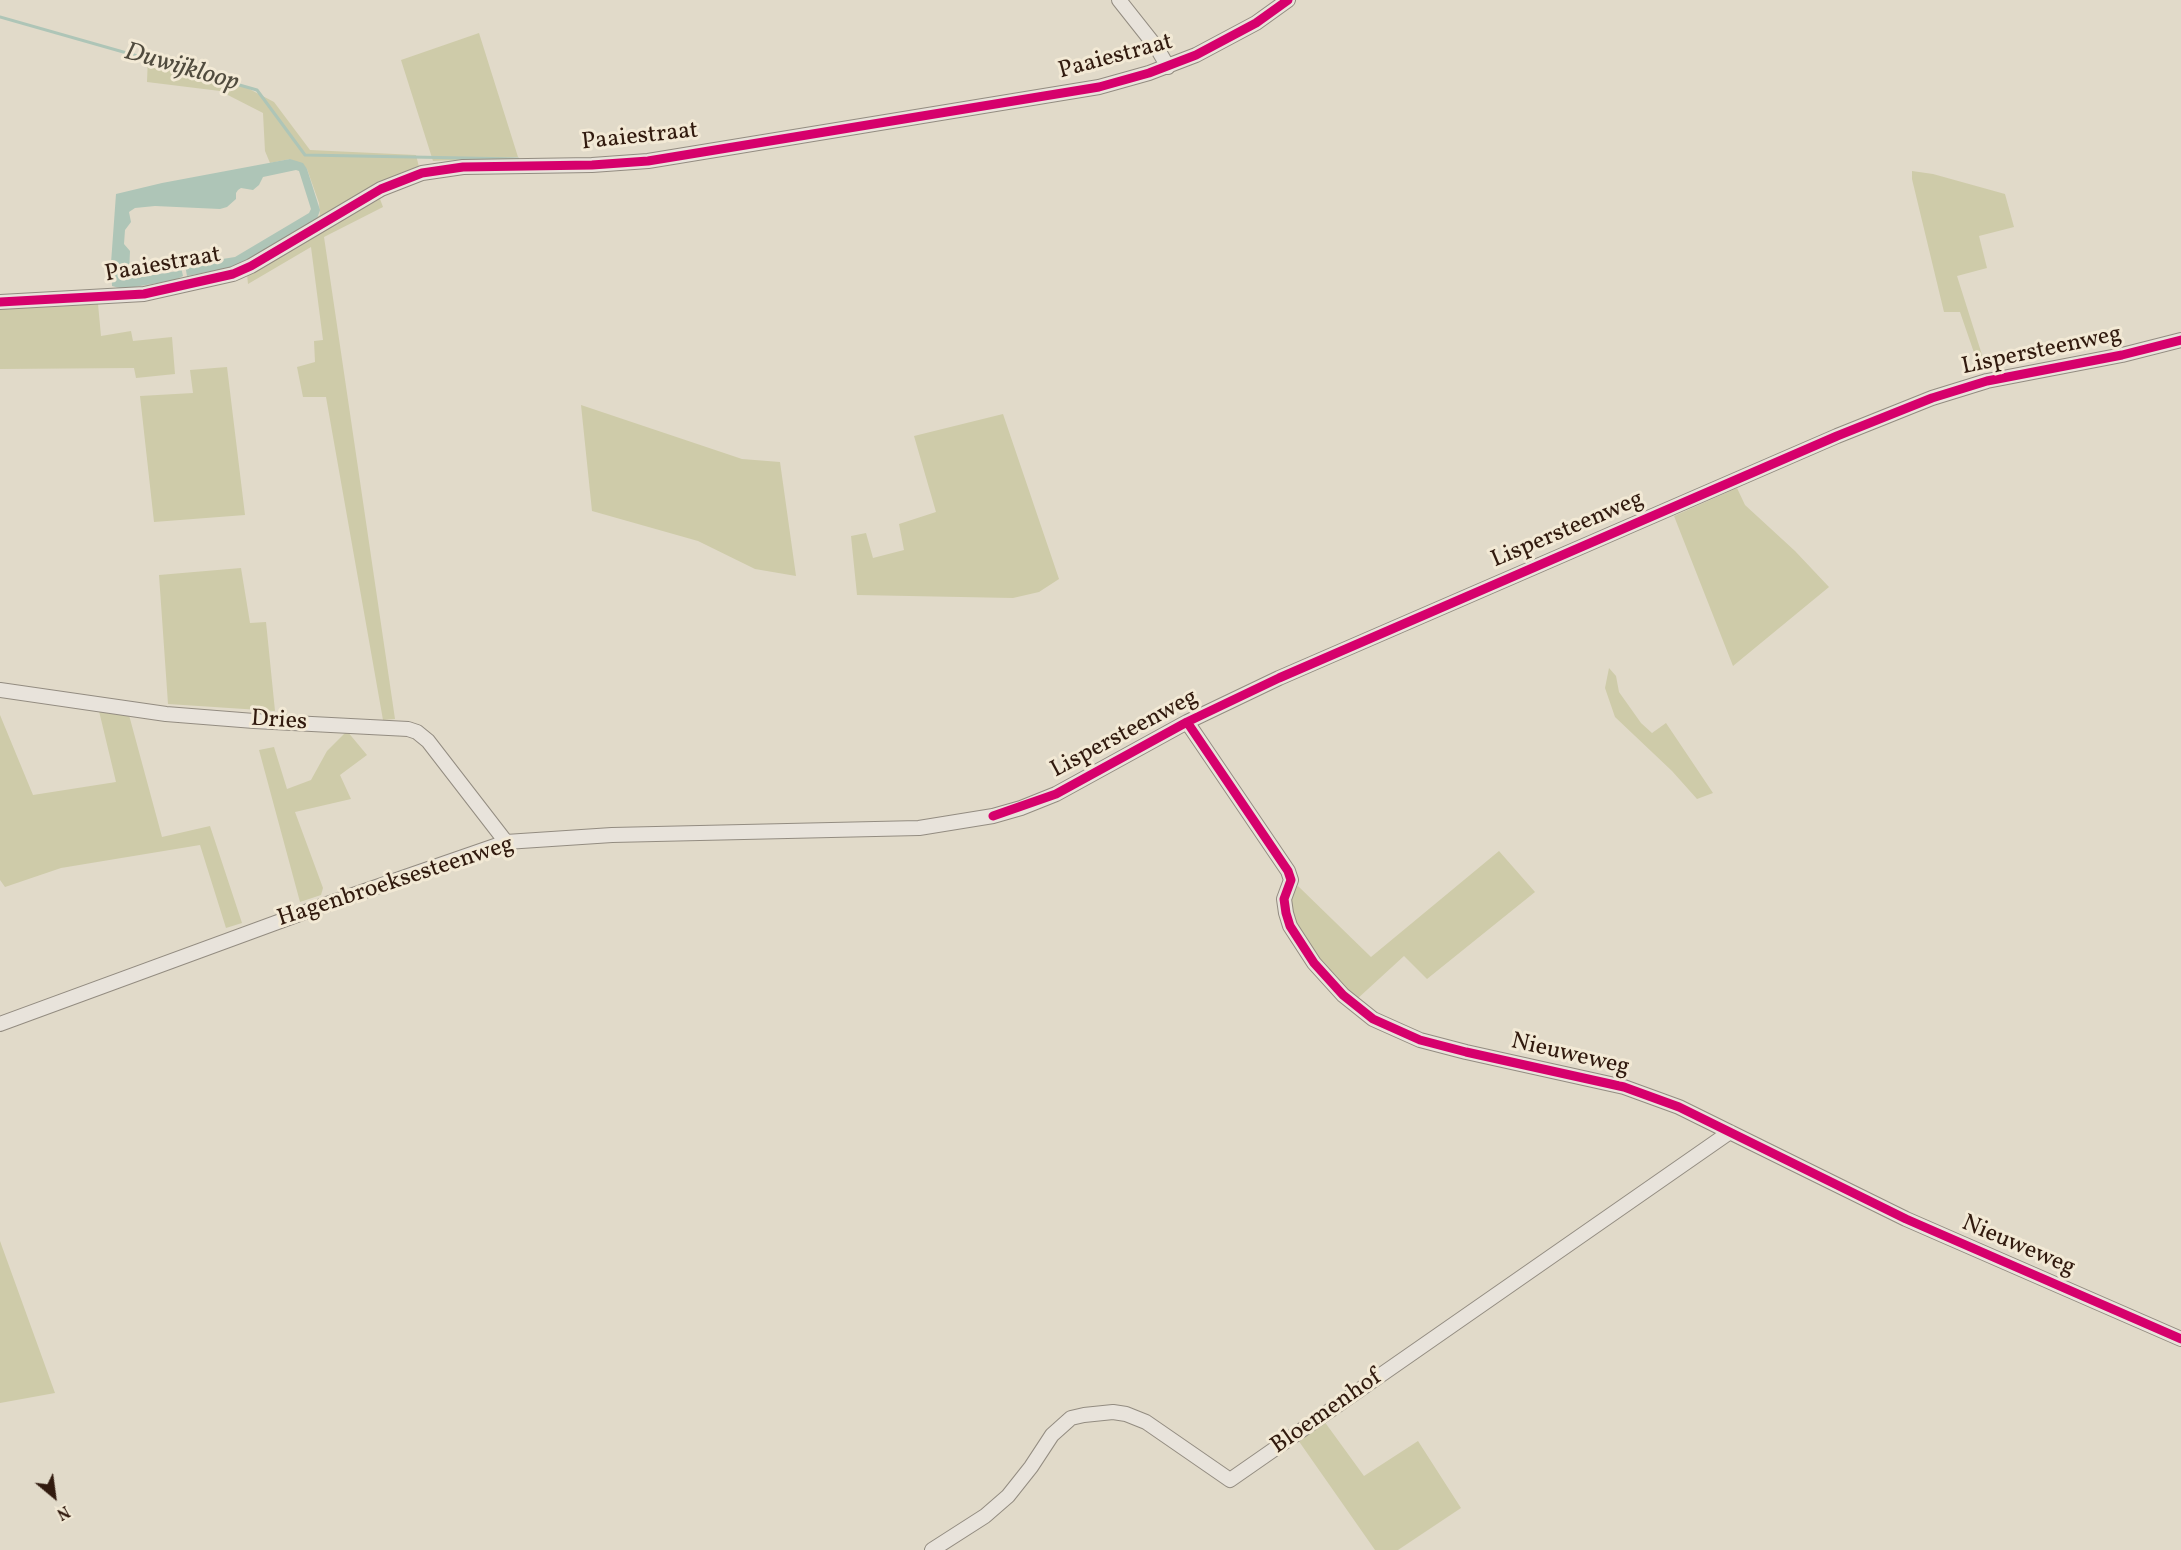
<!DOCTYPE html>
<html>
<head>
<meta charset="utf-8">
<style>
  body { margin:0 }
  #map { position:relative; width:2181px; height:1550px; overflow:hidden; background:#e1dac9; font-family:Vollkorn,serif }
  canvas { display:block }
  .north { position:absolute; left:24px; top:1466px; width:60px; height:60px; -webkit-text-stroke:4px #f2e9d5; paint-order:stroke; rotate:151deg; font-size:16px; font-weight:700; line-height:24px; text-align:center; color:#311a0e }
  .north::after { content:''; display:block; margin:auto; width:21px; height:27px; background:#311a0e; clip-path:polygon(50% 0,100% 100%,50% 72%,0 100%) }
</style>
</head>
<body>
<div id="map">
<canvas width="2181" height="1550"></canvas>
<div class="north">N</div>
</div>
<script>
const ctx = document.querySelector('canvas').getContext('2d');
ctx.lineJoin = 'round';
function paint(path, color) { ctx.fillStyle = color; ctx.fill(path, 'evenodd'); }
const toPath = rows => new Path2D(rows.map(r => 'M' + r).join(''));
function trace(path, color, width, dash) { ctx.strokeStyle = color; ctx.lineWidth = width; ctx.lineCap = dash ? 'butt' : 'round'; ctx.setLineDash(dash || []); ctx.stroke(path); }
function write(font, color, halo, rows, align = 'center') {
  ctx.font = font + ' Vollkorn,serif'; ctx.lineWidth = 6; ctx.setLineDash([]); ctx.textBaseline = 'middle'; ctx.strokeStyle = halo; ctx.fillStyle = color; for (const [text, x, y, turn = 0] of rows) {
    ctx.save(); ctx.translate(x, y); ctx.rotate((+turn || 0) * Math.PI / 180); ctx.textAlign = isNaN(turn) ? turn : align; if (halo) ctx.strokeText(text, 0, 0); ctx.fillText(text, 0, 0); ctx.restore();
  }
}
paint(toPath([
  [479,33,518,157,433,161,401,60],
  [148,56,234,81,274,102,310,150,416,155,419,167,401,173,252,263,228,268,292,235,320,215,319,203,307,169,290,159,270,163,265,151,263,113,220,91,147,82],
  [1912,171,1933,174,2005,194,2014,227,1979,236,1987,268,1957,276,1983,358,2008,354,2011,363,1980,370,1960,312,1944,312,1912,179],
  [380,199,383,207,324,237,395,719,383,720,326,397,303,397,297,367,315,362,314,341,323,340,311,247,248,284,247,274],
  [98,304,101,336,131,331,133,341,172,337,175,374,136,378,134,368,0,369,0,308],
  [227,367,245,515,154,522,140,396,193,393,190,370],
  [581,405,742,459,780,462,796,576,755,569,698,541,592,511],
  [1003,414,1059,579,1039,592,1013,598,857,595,851,536,866,533,873,558,904,550,899,524,936,512,914,436],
  [1737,488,1745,505,1795,551,1829,587,1733,666,1674,516],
  [241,568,250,623,266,622,275,711,168,704,159,575],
  [1609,668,1616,676,1619,692,1641,723,1652,733,1666,723,1713,793,1697,799,1672,771,1615,717,1605,688],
  [99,711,129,715,162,837,210,826,242,923,226,928,200,845,61,868,5,887,0,880,0,715,33,795,116,782],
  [347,731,367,755,340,775,351,799,295,812,323,888,321,895,300,902,259,750,274,747,287,789,311,780,327,751],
  [1499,851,1535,892,1427,979,1404,956,1356,1000,1299,935,1287,904,1289,892,1298,886,1371,957],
  [0,1241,55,1393,0,1403],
  [1324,1421,1364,1476,1418,1441,1461,1508,1398,1550,1375,1550,1298,1440]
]), '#cecba9');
paint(toPath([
  [290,159,303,163,307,169,320,210,317,219,244,262,228,268,187,276,185,265,235,257,309,213,311,209,299,171,296,170,263,177,259,185,253,190,241,188,238,190,236,193,236,199,227,207,220,209,155,206,135,208,129,212,131,222,125,230,124,244,130,251,129,274,131,276,135,278,178,271,178,267,181,267,183,276,175,280,123,289,112,286,111,263,116,194,162,183]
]), '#aec5b7');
trace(toPath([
  [0,17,257,90,305,155,518,159]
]), '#aec5b7', 3);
const minor = toPath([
  [1119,0,1157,48,1168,67],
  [0,302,144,294,233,274,251,266,381,189,422,173,463,167,592,165,648,161,1099,87,1149,73,1196,55,1256,23,1288,0],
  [0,690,166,714,254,721,408,729,417,732,428,741,506,842],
  [1187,722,1288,871,1291,880,1284,899,1286,913,1290,926,1314,963,1343,995,1373,1019,1420,1040,1466,1052,1624,1087,1679,1107,1906,1219,2181,1339],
  [0,1024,327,904,506,842,612,835,919,828,993,816,1021,808,1056,794,1187,722,1279,678,1837,436,1932,398,1987,381,2122,355,2181,340],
  [932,1550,985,1516,1008,1496,1031,1467,1052,1435,1071,1418,1084,1415,1113,1412,1126,1414,1146,1422,1230,1480,1730,1132]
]);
trace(minor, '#938c81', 16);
trace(minor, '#e8e3db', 14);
trace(toPath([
  [0,302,144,294,233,274,251,266,381,189,422,173,463,167,592,165,648,161,1099,87,1149,73,1196,55,1256,23,1288,0],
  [1187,722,1288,871,1291,880,1284,899,1286,913,1290,926,1314,963,1343,995,1373,1019,1420,1040,1466,1052,1624,1087,1679,1107,1906,1219,2181,1339],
  [993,816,1056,794,1187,722,1279,678,1837,436,1932,398,1987,381,2122,355,2181,340]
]), '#d6006c', 9);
write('24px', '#311a0e', '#f2e9d5', [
  ["Paaiestraat",1116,58,-15],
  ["Paaiestraat",640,138,-6],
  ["Paaiestraat",163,266,-10],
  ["Lispersteenweg",2042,352,-12],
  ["Lispersteenweg",1568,531,-23],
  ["Dries",279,722,4],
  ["Lispersteenweg",1125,735,-28],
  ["Hagenbroeksesteenweg",396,883,-18],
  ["Nieuweweg",1570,1056,13],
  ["Nieuweweg",2018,1247,23],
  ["Bloemenhof",1327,1413,-35]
]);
write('italic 26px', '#504b3e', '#f2e9d5', [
  ["Duwijkloop",181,69,16]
]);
</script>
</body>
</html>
